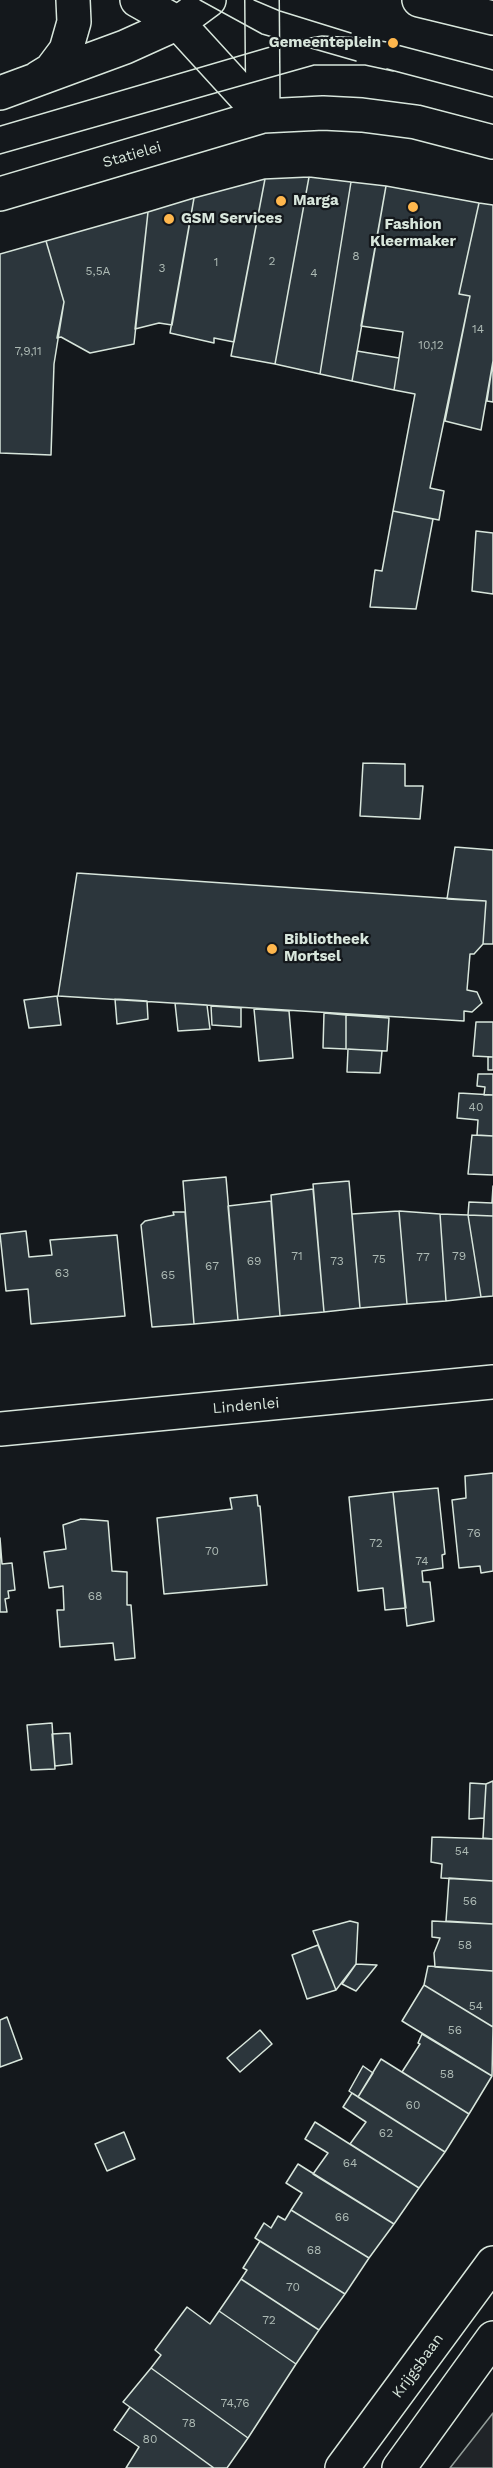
<!DOCTYPE html>
<html>
<head>
<meta charset="utf-8">
<style>
  body { margin:0 }
  canvas { display:block; background:#14181c }
</style>
</head>
<body>
<canvas width="493" height="2468"></canvas>
<script>
const ctx = document.querySelector('canvas').getContext('2d');
ctx.lineJoin = 'round';
function paint(path, color) { ctx.fillStyle = color; ctx.fill(path, 'evenodd'); }
const toPath = rows => new Path2D(rows.map(r => 'M' + r).join(''));
function trace(path, color, width, dash) { ctx.strokeStyle = color; ctx.lineWidth = width; ctx.lineCap = dash ? 'butt' : 'round'; ctx.setLineDash(dash || []); ctx.stroke(path); }
function write(font, color, halo, rows, align = 'center') {
  ctx.font = font + ' "Work Sans",sans-serif'; ctx.lineWidth = 4.5; ctx.setLineDash([]); ctx.textBaseline = 'middle'; ctx.strokeStyle = halo; ctx.fillStyle = color; for (const [text, x, y, turn = 0] of rows) {
    ctx.save(); ctx.translate(x, y); ctx.rotate((+turn || 0) * Math.PI / 180); ctx.textAlign = isNaN(turn) ? turn : align; if (halo) ctx.strokeText(text, 0, 0); ctx.fillText(text, 0, 0); ctx.restore();
  }
}
const green = toPath([
  [493,2413,493,2468,450,2468,493,2413]
]);
paint(green, '#202428');
trace(green, '#939e99', 1.5);
const building = toPath([
  [309,177,275,364,231,356,265,179,309,177],
  [309,177,351,182,320,374,275,364,309,177],
  [265,179,234,342,214,338,214,343,170,333,194,198,265,179],
  [351,182,386,186,352,381,320,374,351,182],
  [386,186,479,203,459,294,470,296,430,488,444,491,439,520,393,511,415,394,394,390,403,332,361,326,386,186],
  [194,198,172,325,159,323,135,329,148,212,194,198],
  [479,203,493,205,493,361,481,430,445,421,470,296,459,294,479,203],
  [148,212,134,344,90,353,61,337,57,338,64,302,46,241,148,212],
  [46,241,64,302,54,364,51,455,0,453,0,254,46,241],
  [357,351,399,358,394,390,352,381,357,351],
  [493,361,493,402,487,401,493,361],
  [393,511,433,519,416,609,370,607,375,570,382,571,393,511],
  [476,531,493,533,493,594,472,591,476,531],
  [363,763,405,764,405,786,423,786,420,819,360,816,363,763],
  [455,847,493,850,493,944,483,944,486,901,447,899,455,847],
  [77,873,486,901,483,944,474,954,470,954,467,990,477,992,482,1003,472,1012,464,1011,464,1021,58,996,77,873],
  [57,996,61,1025,29,1028,24,1000,57,996],
  [115,999,147,1001,148,1019,117,1024,115,999],
  [175,1003,207,1005,210,1029,178,1031,175,1003],
  [211,1006,241,1008,241,1027,212,1025,211,1006],
  [254,1009,289,1011,293,1058,259,1061,254,1009],
  [324,1013,346,1015,346,1049,323,1048,324,1013],
  [346,1015,389,1018,387,1051,346,1049,346,1015],
  [476,1022,493,1022,493,1057,473,1056,476,1022],
  [348,1049,382,1051,380,1073,347,1072,348,1049],
  [488,1057,493,1057,493,1070,488,1070,488,1057],
  [478,1074,493,1074,493,1095,484,1095,485,1087,477,1086,478,1074],
  [459,1093,493,1095,493,1136,477,1135,478,1120,457,1118,459,1093],
  [472,1135,493,1136,493,1175,468,1174,472,1135],
  [226,1177,238,1320,194,1324,183,1181,226,1177],
  [349,1181,360,1308,324,1312,313,1184,349,1181],
  [493,1186,493,1216,468,1215,469,1202,492,1203,493,1186],
  [313,1189,324,1312,280,1316,271,1195,313,1189],
  [271,1201,280,1316,238,1320,228,1206,271,1201],
  [399,1211,407,1304,360,1308,352,1214,399,1211],
  [399,1211,440,1214,446,1301,407,1304,399,1211],
  [173,1212,185,1212,194,1324,152,1327,141,1225,145,1221,174,1215,173,1212],
  [440,1214,468,1215,481,1297,446,1301,440,1214],
  [468,1215,493,1216,493,1296,481,1297,468,1215],
  [26,1231,29,1257,52,1255,50,1240,117,1235,125,1316,31,1324,28,1289,6,1291,0,1234,26,1231],
  [493,1473,493,1571,481,1573,480,1566,459,1568,452,1500,466,1498,465,1476,493,1473],
  [438,1488,445,1554,442,1555,443,1568,422,1571,423,1582,430,1582,434,1621,407,1626,393,1492,438,1488],
  [393,1492,406,1608,385,1610,383,1588,358,1591,349,1497,393,1492],
  [257,1495,258,1506,260,1506,267,1585,164,1594,157,1518,232,1509,230,1498,257,1495],
  [81,1519,108,1521,112,1571,127,1572,127,1605,131,1605,135,1658,115,1660,113,1643,60,1647,57,1610,64,1610,63,1586,49,1588,44,1552,66,1549,63,1525,81,1519],
  [0,1538,2,1564,12,1563,15,1590,8,1591,9,1598,5,1599,7,1612,0,1612,0,1538],
  [52,1723,55,1769,31,1770,27,1725,52,1723],
  [70,1733,72,1764,55,1766,52,1734,70,1733],
  [493,1781,493,1839,483,1838,486,1784,493,1781],
  [470,1783,486,1784,484,1818,469,1819,470,1783],
  [432,1837,493,1839,493,1881,441,1878,442,1864,431,1862,432,1837],
  [449,1878,493,1881,493,1924,446,1921,449,1878],
  [350,1921,358,1923,356,1964,336,1990,313,1931,350,1921],
  [432,1921,493,1924,493,1971,435,1967,434,1953,440,1938,432,1937,432,1921],
  [318,1945,336,1990,307,1999,292,1955,318,1945],
  [356,1964,377,1965,356,1991,342,1984,356,1964],
  [428,1966,493,1971,493,2027,424,1985,428,1966],
  [424,1985,493,2027,492,2076,402,2021,424,1985],
  [7,2017,22,2059,0,2067,0,2020,7,2017],
  [260,2030,272,2044,240,2072,227,2058,260,2030],
  [422,2034,492,2076,469,2114,402,2072,420,2044,418,2043,422,2034],
  [381,2059,469,2114,445,2152,358,2097,381,2059],
  [363,2066,373,2073,358,2097,349,2091,363,2066],
  [352,2093,445,2152,419,2188,350,2144,366,2122,343,2107,352,2093],
  [315,2122,419,2188,394,2224,313,2174,328,2153,305,2139,315,2122],
  [124,2132,135,2159,107,2171,95,2144,124,2132],
  [298,2164,394,2224,369,2258,291,2210,302,2193,286,2183,298,2164],
  [291,2210,369,2258,345,2294,255,2238,264,2223,271,2228,278,2216,285,2220,291,2210],
  [260,2241,345,2294,319,2330,241,2279,247,2270,243,2268,260,2241],
  [241,2279,319,2330,296,2364,219,2311,241,2279],
  [187,2307,210,2324,219,2311,296,2364,248,2438,151,2368,161,2355,155,2350,187,2307],
  [151,2368,248,2438,227,2468,214,2468,123,2402,151,2368],
  [130,2407,214,2468,126,2468,139,2447,114,2430,130,2407]
]);
paint(building, '#2c363c');
trace(building, '#d8e6dc', 1.5);
const minor = toPath([
  [0,1429,493,1382]
]);
const major = toPath([
  [137,0,178,23,263,116],
  [262,0,263,116],
  [419,0,493,18],
  [38,78,51,70,66,50,74,22,73,0],
  [0,93,125,47,178,23,209,0],
  [0,194,263,116,323,113,362,115,416,122,493,142],
  [342,2468,493,2263],
  [399,2468,493,2338]
]);
trace(minor, '#d8e6dc', 36);
trace(major, '#d8e6dc', 36);
trace(minor, '#14181c', 33);
trace(major, '#14181c', 33);
trace(toPath([
  [200,0,262,34,356,61],
  [254,0,280,11,351,33],
  [386,42,493,70],
  [387,69,493,97],
  [0,126,287,42,322,36,362,38,393,43],
  [0,154,314,65,365,65,393,71]
]), '#d8e6dc', 1.5);
for (const [x, y, r, color] of [
  [393,43,6,"#ffb74d"],
  [281,201,6,"#ffb74d"],
  [413,207,6,"#ffb74d"],
  [169,219,6,"#ffb74d"],
  [272,949,6,"#ffb74d"]
]) { const dot = new Path2D(); dot.arc(x, y, r, 0, 2 * Math.PI); ctx.fillStyle = color; ctx.fill(dot); trace(dot, '#14181c', 2); }
write('12px', '#adbab4', null, [
  ["8",356,256],
  ["2",272,261],
  ["1",216,262],
  ["3",162,268],
  ["5,5A",98,271],
  ["4",314,273],
  ["14",478,329],
  ["10,12",431,345],
  ["7,9,11",28,351],
  ["40",476,1107],
  ["71",297,1256],
  ["79",459,1256],
  ["77",423,1257],
  ["75",379,1259],
  ["69",254,1261],
  ["73",337,1261],
  ["67",212,1266],
  ["63",62,1273],
  ["65",168,1275],
  ["76",474,1533],
  ["72",376,1543],
  ["70",212,1551],
  ["74",422,1561],
  ["68",95,1596],
  ["54",462,1851],
  ["56",470,1901],
  ["58",465,1945],
  ["54",476,2006],
  ["56",455,2030],
  ["58",447,2074],
  ["60",413,2105],
  ["62",386,2133],
  ["64",350,2163],
  ["66",342,2217],
  ["68",314,2250],
  ["70",293,2287],
  ["72",269,2320],
  ["74,76",235,2403],
  ["78",189,2423],
  ["80",150,2439]
]);
write('bold 15px', '#d8e6dc', '#14181c', [
  ["Gemeenteplein",381,43,"right"],
  ["Marga",293,201],
  ["GSM Services",181,219],
  ["Fashion",413,225,"center"],
  ["Kleermaker",413,242,"center"],
  ["Bibliotheek",284,940],
  ["Mortsel",284,957]
], 'left');
write('15px', '#d8e6dc', '#14181c', [
  ["Statielei",132,155,-16],
  ["Lindenlei",246,1406,-5],
  ["Krijgsbaan",418,2366,-54]
]);
</script>
</body>
</html>
